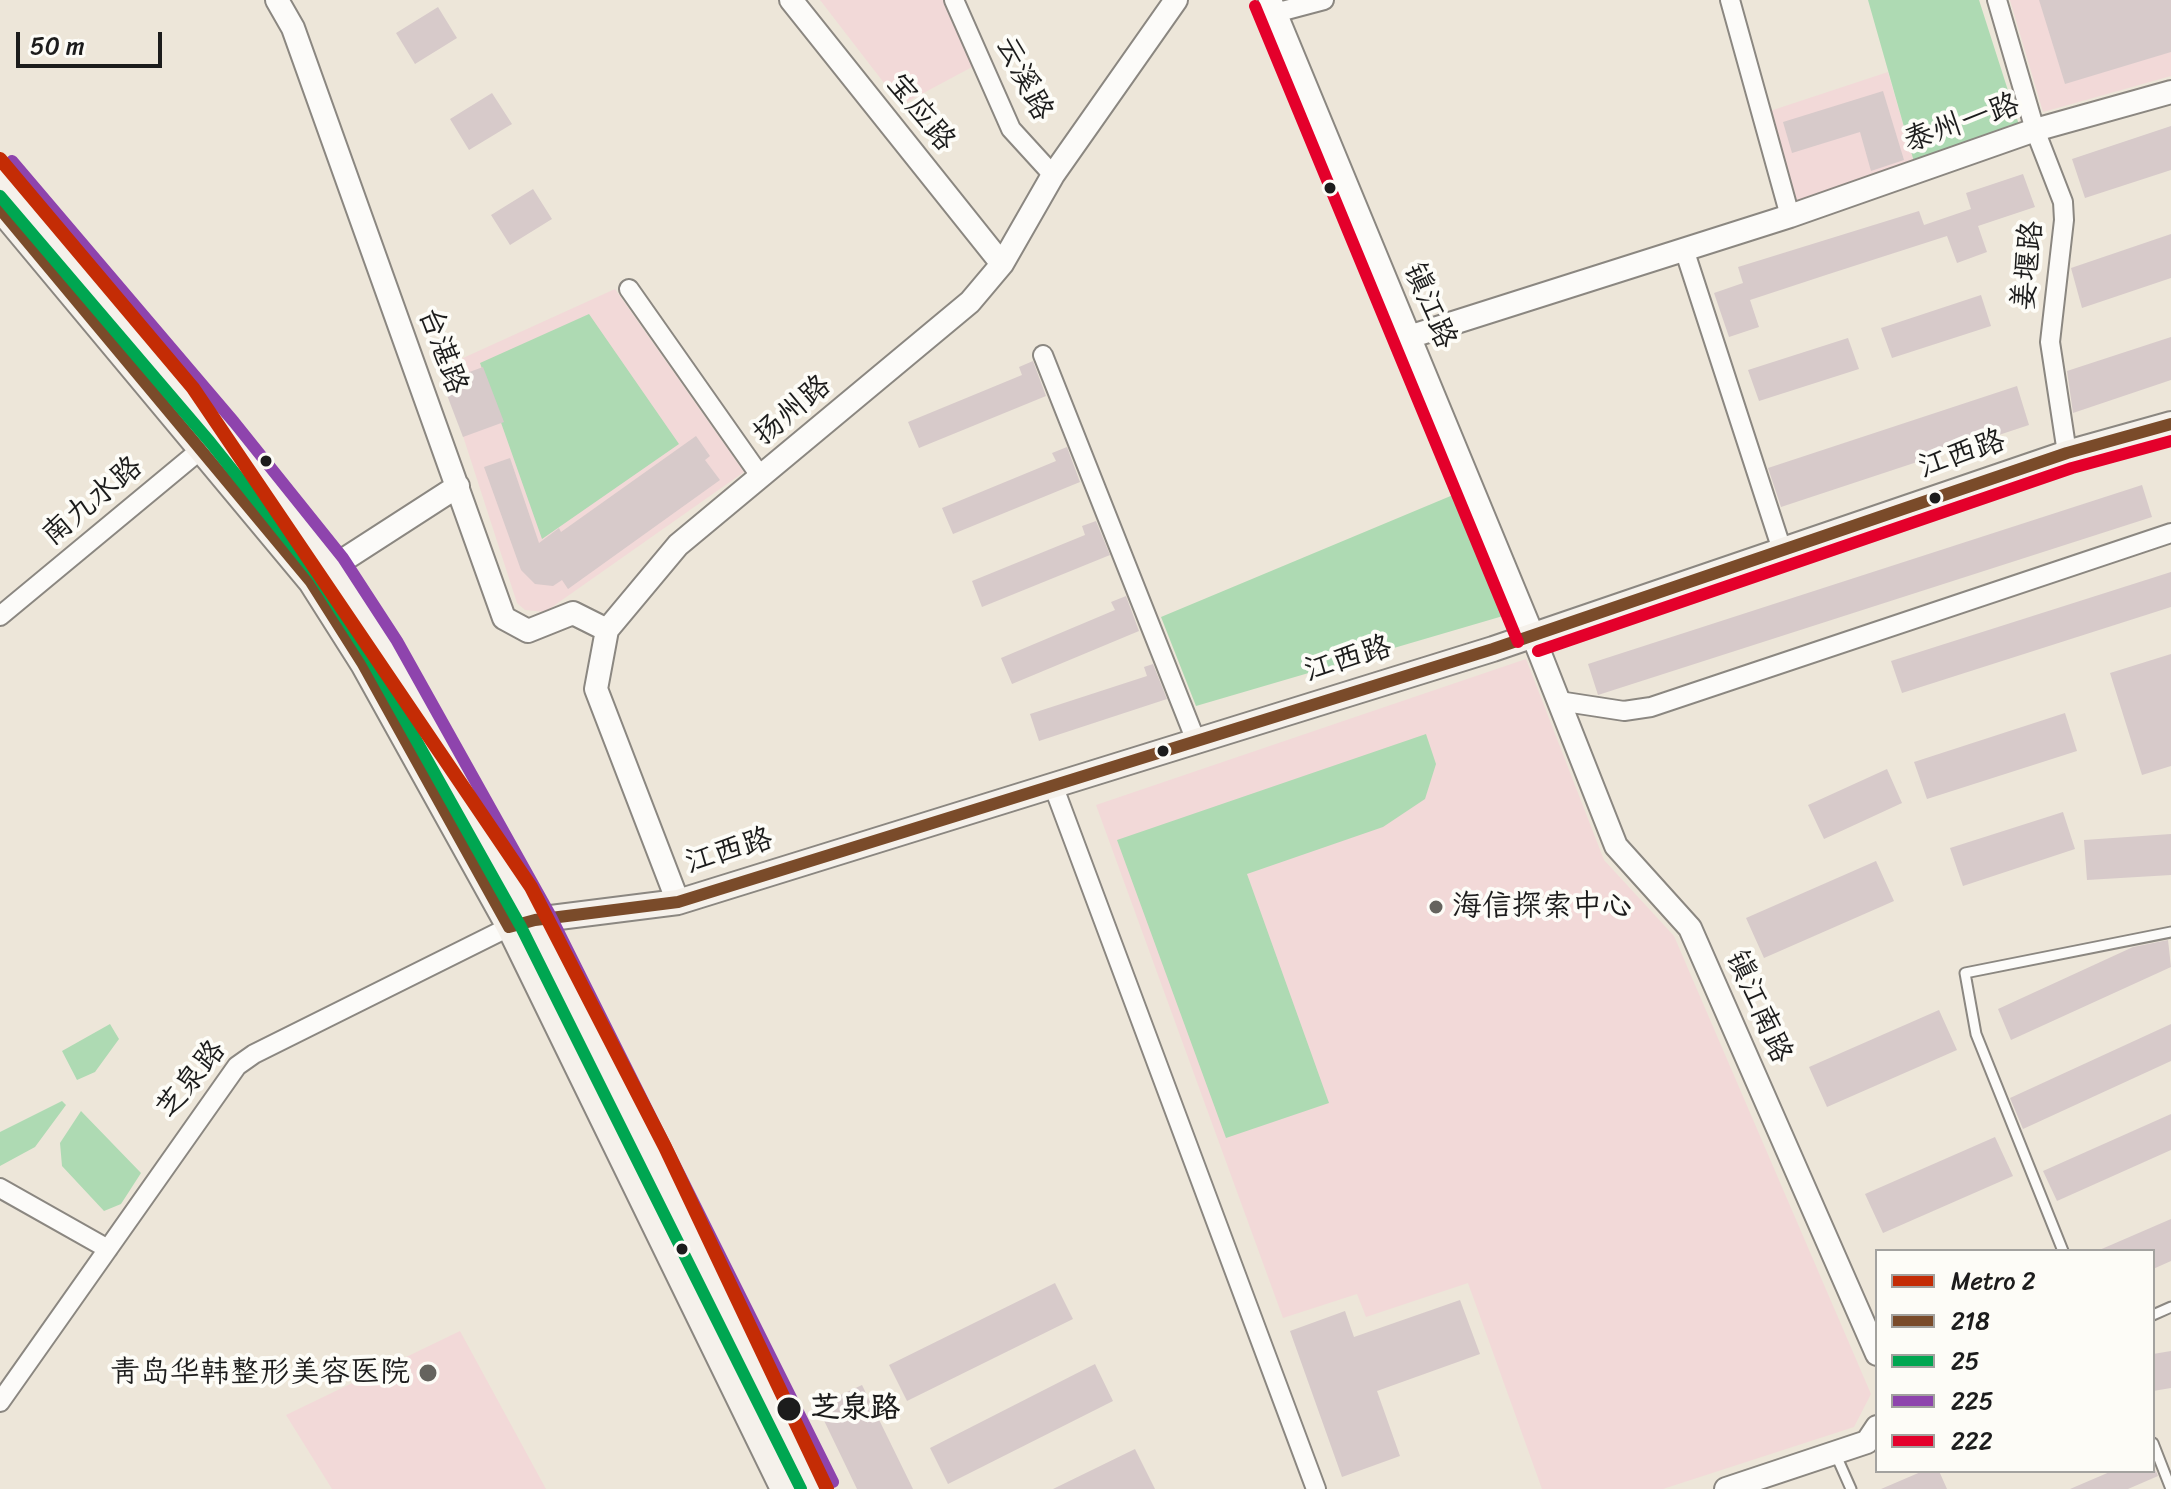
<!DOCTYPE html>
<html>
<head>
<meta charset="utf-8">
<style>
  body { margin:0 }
  #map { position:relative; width:2171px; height:1489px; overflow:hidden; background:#ede6d9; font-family:Sriracha,sans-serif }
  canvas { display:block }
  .legend { position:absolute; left:1875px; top:1249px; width:280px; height:224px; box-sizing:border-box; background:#fdfcf7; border:2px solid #a3a29f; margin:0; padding:10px 14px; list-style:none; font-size:24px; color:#1c1c1c }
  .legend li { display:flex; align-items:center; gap:16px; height:40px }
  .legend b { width:40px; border:2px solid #a3a29f }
  .scale { position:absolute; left:16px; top:32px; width:146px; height:36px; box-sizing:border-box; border:4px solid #1c1c1c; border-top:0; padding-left:10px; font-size:24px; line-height:28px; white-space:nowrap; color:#1c1c1c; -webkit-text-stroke:6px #fdfcf7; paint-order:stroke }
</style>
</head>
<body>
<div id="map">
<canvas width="2171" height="1489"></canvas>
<ul class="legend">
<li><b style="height:10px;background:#c42c05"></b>Metro 2</li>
<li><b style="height:10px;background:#7a4b2a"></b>218</li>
<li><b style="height:10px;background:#00a651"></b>25</li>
<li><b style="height:10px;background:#8e44ad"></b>225</li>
<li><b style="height:10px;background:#e4002b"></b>222</li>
</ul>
<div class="scale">50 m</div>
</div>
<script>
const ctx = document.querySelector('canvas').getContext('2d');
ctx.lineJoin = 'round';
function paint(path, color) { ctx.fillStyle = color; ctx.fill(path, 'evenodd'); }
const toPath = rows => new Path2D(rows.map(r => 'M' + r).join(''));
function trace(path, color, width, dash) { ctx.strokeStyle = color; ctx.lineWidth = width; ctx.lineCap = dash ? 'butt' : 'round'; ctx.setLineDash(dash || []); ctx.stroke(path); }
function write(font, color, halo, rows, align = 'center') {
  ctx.font = font + ' Sriracha,"LXGW WenKai TC",sans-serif'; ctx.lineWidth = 8; ctx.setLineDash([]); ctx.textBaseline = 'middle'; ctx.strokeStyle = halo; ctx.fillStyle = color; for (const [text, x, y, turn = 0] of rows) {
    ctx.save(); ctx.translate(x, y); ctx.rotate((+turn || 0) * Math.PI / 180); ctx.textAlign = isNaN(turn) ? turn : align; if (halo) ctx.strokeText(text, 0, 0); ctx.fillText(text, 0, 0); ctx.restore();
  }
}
paint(toPath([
  [820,0,944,0,974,66,901,105],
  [2010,0,2171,0,2171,76,2043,112],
  [1888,72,1914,162,1797,204,1770,111],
  [615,289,744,472,545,612,525,610,517,603,441,368],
  [1526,659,1604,860,1674,936,1871,1394,1854,1427,1663,1489,1542,1489,1468,1283,1366,1317,1357,1294,1283,1318,1096,805],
  [460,1331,546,1489,332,1489,286,1415]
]), '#f2d9d8');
paint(toPath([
  [1868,0,1979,0,2020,128,1914,162],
  [589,314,679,444,542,539,480,363],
  [1453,495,1503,616,1196,706,1161,617],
  [1426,734,1436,764,1425,799,1383,827,1247,874,1329,1103,1226,1138,1117,840],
  [110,1024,119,1039,95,1072,77,1080,62,1051],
  [62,1101,66,1105,35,1147,0,1166,0,1132],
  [81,1111,141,1173,121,1204,104,1211,62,1166,60,1143]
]), '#aedab3');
paint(toPath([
  [2039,0,2171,0,2171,52,2065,84],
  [438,7,457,38,415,64,396,33],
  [1883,91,1904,160,1871,171,1860,132,1792,153,1783,122],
  [492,93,512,124,469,150,450,119],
  [2171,126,2171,170,2085,198,2072,159],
  [2023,174,2035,207,1978,226,1987,252,1957,263,1947,236,1829,274,1750,300,1759,327,1729,337,1714,293,1743,283,1738,267,1919,211,1924,225,1971,209,1966,193],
  [533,189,552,219,510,245,491,215],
  [2171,234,2171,278,2082,308,2071,268],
  [1981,295,1991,326,1892,358,1881,328],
  [2171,337,2171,380,2073,413,2067,371],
  [1848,338,1859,369,1759,401,1748,370],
  [1033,361,1046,396,919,448,908,422,1022,375,1019,367],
  [483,367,504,422,463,437,442,382],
  [2017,386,2029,425,1781,507,1768,468],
  [696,436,710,456,705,460,720,480,568,589,562,580,553,586,535,584,521,570,484,467,510,458,539,543,559,528,561,532],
  [1067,447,1080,482,953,534,942,508,1056,461,1052,453],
  [2142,485,2152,517,1598,695,1588,664],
  [1096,521,1110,555,982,607,972,581,1085,535,1082,526],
  [2171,572,2171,607,1902,693,1891,661],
  [1126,596,1139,631,1012,684,1001,658,1115,610,1111,602],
  [2171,654,2171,766,2142,775,2110,673],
  [1153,664,1167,699,1039,741,1030,714,1147,676,1144,667],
  [2065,713,2077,751,1927,799,1914,762],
  [1887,769,1902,803,1824,839,1808,805],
  [2063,812,2075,849,1963,886,1950,848],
  [2171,834,2171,875,2087,880,2084,840],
  [1876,861,1894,901,1764,958,1746,918],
  [2168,940,2171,967,2011,1040,1998,1009,2133,947],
  [1939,1010,1957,1050,1827,1107,1809,1067],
  [2171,1024,2171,1061,2023,1129,2010,1098],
  [2171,1114,2171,1150,2057,1201,2043,1171],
  [1995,1137,2013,1176,1883,1233,1865,1194],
  [2171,1219,2171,1261,2153,1269,2153,1251,2097,1251],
  [1055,1283,1073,1319,907,1401,889,1365],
  [1460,1300,1480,1354,1377,1391,1400,1456,1342,1477,1290,1331,1345,1311,1354,1337],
  [2171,1351,2171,1388,2153,1391,2153,1354],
  [1095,1364,1113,1401,948,1484,930,1448],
  [862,1385,913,1489,857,1489,817,1406],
  [1135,1449,1155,1489,1053,1489],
  [1923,1471,1939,1471,1947,1489,1881,1489],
  [2112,1471,2156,1471,2158,1476,2128,1489,2070,1489]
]), '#d7caca');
const service = toPath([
  [2063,1251,1976,1034,1965,973,2171,932],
  [2153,1315,2171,1307],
  [2153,1443,2171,1489],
  [1835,1453,1851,1489]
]);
const minor = toPath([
  [954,0,1011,129,1053,175],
  [1730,0,1790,216],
  [1997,0,2035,130,2063,202,2064,220,2050,342,2067,453],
  [1275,13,1324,0],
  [1684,249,1782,550],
  [629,289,761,477],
  [1043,355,1196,741],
  [0,616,222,432],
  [1559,701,1624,711,1651,707,2171,533],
  [1053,785,1316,1489],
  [0,1188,108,1249],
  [0,1402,237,1066,254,1054,509,927]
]);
const tertiary = toPath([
  [277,0,293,28,504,618,528,631,573,613,607,630],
  [791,0,1002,264],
  [1270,0,1533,636,1616,846,1690,928,1877,1354],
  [1409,337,1790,216,2035,130,2171,92],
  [331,568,458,486],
  [678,902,596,689,607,630,678,545,970,302,1002,264,1053,175,1176,0],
  [1726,1489,1867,1442,1877,1427]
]);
const secondary = toPath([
  [0,171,222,432,331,568,384,650,535,920,819,1489],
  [0,209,311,582,363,664,509,927,783,1489],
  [509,927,535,920,678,902,1493,649,2067,453,2171,424]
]);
trace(service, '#8b8781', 13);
trace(minor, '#8b8781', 22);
trace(tertiary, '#8b8781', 26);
trace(secondary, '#8b8781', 28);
trace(service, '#fcfbf9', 9);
trace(minor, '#fcfbf9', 18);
trace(tertiary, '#fcfbf9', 22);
trace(secondary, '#f5f1eb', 24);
trace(toPath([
  [0,209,311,582,363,664,509,927,535,920,678,902,1493,649,2067,453,2171,424]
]), '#7a4b2a', 12);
trace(toPath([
  [0,196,210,442,318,577,370,658,521,927,801,1489]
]), '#00a651', 12);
trace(toPath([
  [12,161,234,422,343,558,397,641,549,913,833,1482]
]), '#8e44ad', 12);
trace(toPath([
  [1255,6,1518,642],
  [1538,651,2072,468,2171,441]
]), '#e4002b', 12);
trace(toPath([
  [0,159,193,388,531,887,665,1147,827,1489]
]), '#c42c05', 14);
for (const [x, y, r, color] of [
  [1330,188,7,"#1c1c1c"],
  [266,461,7,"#1c1c1c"],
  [1935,498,7,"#1c1c1c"],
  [1163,751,7,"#1c1c1c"],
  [1436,907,8,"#65635e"],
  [682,1249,7,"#1c1c1c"],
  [428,1373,10,"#65635e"],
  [789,1409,13,"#1c1c1c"]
]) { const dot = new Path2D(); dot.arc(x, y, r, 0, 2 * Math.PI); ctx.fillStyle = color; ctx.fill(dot); trace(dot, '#fdfcf7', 3); }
write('30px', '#1c1c1c', '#fdfcf7', [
  ["云溪路",1023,79,63],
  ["宝应路",920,113,51],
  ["泰州一路",1962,124,-19],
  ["姜堰路",2029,266,-84],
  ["镇江路",1429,306,67],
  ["台湛路",442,351,70],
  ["扬州路",793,411,-40],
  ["江西路",1962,455,-19],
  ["南九水路",93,502,-40],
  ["江西路",1348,660,-17],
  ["江西路",729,852,-17],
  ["镇江南路",1758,1007,66],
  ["芝泉路",192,1080,-51]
]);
write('30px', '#1c1c1c', '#fdfcf7', [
  ["海信探索中心",1452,907],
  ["青岛华韩整形美容医院",410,1373,"right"]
], 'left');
write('bold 30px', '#1c1c1c', '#fdfcf7', [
  ["芝泉路",810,1409]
], 'left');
</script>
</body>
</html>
